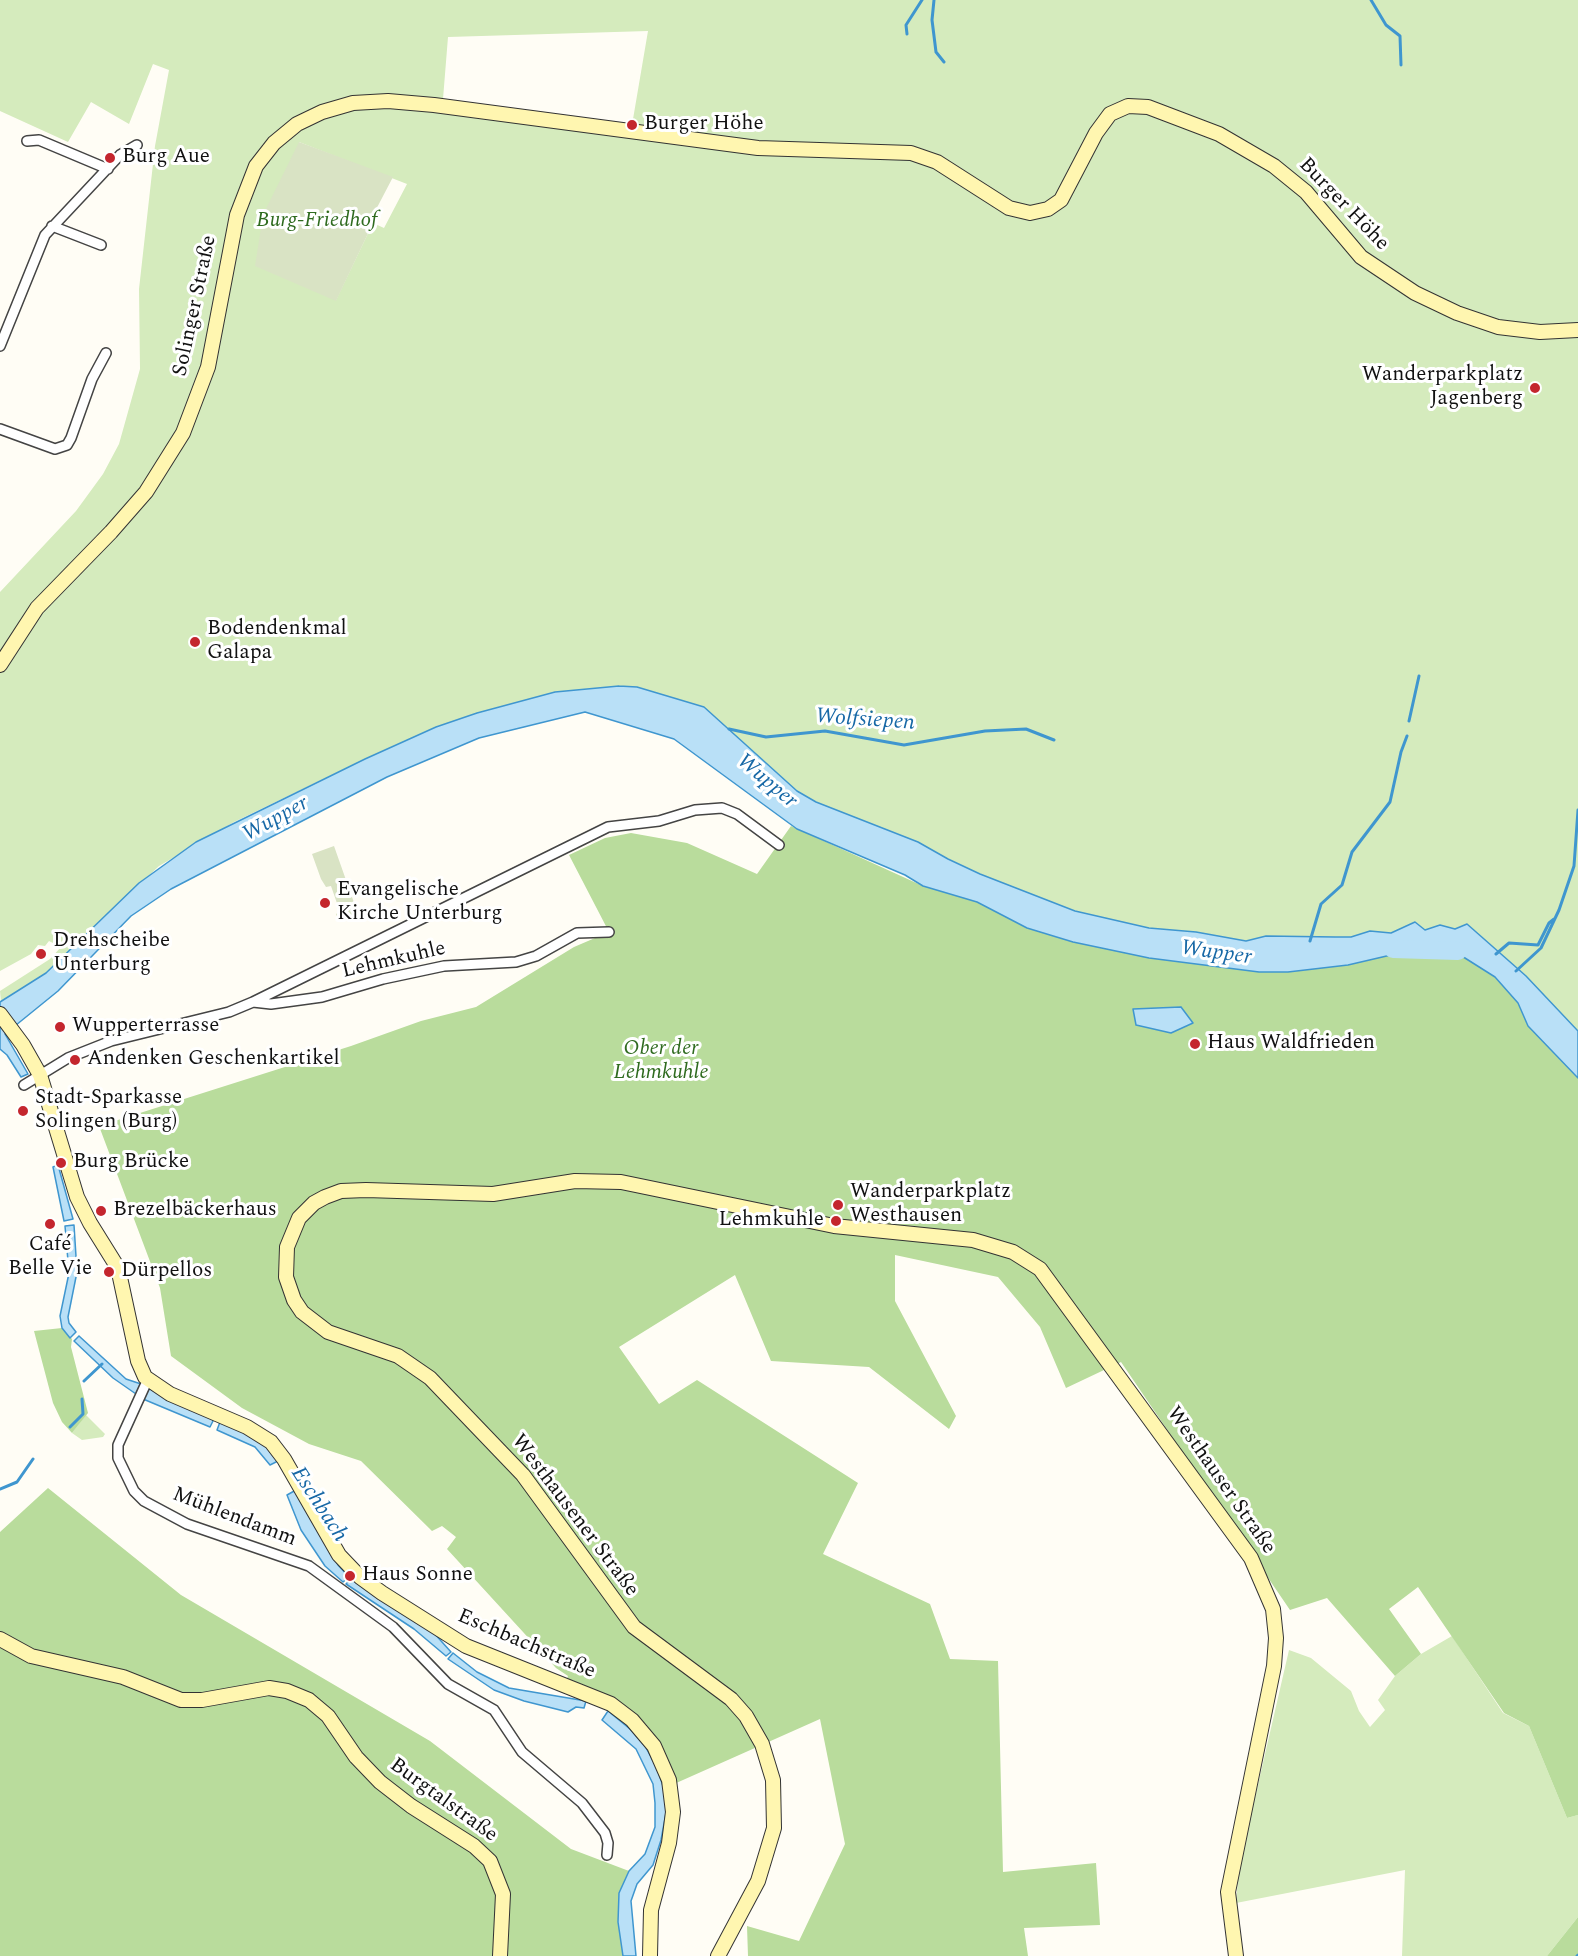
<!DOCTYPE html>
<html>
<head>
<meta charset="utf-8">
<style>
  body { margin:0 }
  canvas { display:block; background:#fffdf5 }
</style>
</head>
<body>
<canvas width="1578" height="1956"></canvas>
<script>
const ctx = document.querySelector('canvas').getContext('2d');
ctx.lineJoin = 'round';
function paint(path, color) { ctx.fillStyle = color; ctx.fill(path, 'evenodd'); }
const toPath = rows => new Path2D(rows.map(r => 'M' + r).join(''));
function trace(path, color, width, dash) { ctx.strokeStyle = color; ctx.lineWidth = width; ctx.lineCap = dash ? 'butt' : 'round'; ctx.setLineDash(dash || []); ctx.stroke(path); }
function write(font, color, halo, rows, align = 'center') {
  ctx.font = font + ' Spectral,serif'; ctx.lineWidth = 6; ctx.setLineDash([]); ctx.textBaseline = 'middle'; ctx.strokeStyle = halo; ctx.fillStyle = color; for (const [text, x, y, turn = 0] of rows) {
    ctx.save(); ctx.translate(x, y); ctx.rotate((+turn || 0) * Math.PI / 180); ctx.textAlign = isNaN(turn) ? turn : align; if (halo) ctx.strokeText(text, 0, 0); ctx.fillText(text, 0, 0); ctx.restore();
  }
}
paint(toPath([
  [0,0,1578,0,1578,1031,1526,976,1467,924,1455,929,1440,925,1425,930,1415,922,1391,933,1370,931,1351,937,1335,937,1266,936,1246,941,1196,932,1149,928,1075,911,980,874,948,859,918,842,816,802,797,791,704,707,637,687,619,686,555,692,477,713,365,759,234,822,159,866,46,973,1,1002,0,991,50,959,61,947,49,941,45,946,38,945,31,954,0,971,0,592,76,511,103,474,119,444,140,369,139,289,155,146,169,70,153,64,129,124,91,102,68,142,0,111],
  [648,31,632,125,443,99,448,37],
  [299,142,407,184,384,228,373,223,336,300],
  [86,1415,105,1434,103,1437,82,1440,72,1433],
  [1452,1636,1503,1713,1529,1726,1567,1818,1578,1815,1578,1917,1547,1956,1402,1956,1405,1870,1236,1903,1239,1867,1289,1650,1311,1658,1351,1691,1359,1711,1370,1727,1385,1710,1378,1700,1395,1676,1421,1654]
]), '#d5ebbd');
paint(toPath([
  [791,826,923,886,977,902,1027,928,1073,942,1149,958,1259,972,1288,972,1348,965,1421,948,1457,953,1495,977,1518,1003,1528,1026,1578,1078,1578,1815,1567,1818,1529,1726,1504,1713,1418,1587,1389,1609,1421,1654,1395,1676,1327,1598,1290,1610,1121,1362,1066,1388,1040,1327,998,1277,895,1255,895,1301,956,1416,949,1429,869,1367,771,1361,735,1275,619,1347,659,1404,697,1380,858,1483,823,1554,930,1604,950,1659,998,1661,1003,1872,1096,1863,1100,1925,1024,1928,1028,1956,748,1956,747,1926,799,1941,845,1844,820,1719,674,1784,667,1758,658,1741,637,1716,614,1700,566,1681,568,1676,556,1668,447,1549,456,1537,442,1526,432,1531,361,1461,309,1444,242,1408,171,1356,160,1288,99,1126,351,1046,421,1021,476,1007,574,947,609,932,569,855,605,838,631,833,687,843,757,874],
  [62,1328,72,1339,71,1347,88,1413,72,1433,62,1422,53,1403,34,1331],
  [48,1488,181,1595,430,1741,571,1849,629,1871,619,1893,618,1922,623,1956,0,1956,0,1532],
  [1578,1917,1578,1956,1547,1956]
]), '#b9dc9c');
paint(toPath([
  [299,142,393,177,370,221,373,223,336,301,255,266,263,215],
  [334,846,358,914,339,921,336,914,340,912,331,886,326,887,321,879,312,854]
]), '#d9e3c4');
const water = toPath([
  [619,686,637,687,704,707,797,791,816,802,918,842,948,859,980,874,1075,911,1149,928,1196,932,1246,941,1266,936,1335,937,1351,937,1370,931,1391,933,1415,922,1425,930,1440,925,1455,929,1467,924,1526,976,1578,1031,1578,1078,1528,1026,1518,1003,1495,977,1457,953,1421,948,1348,965,1288,972,1259,972,1149,958,1073,942,1027,928,977,902,923,886,905,875,797,829,674,739,585,712,479,738,387,777,171,889,131,916,58,991,5,1034,28,1074,21,1077,7,1055,0,1049,0,1002,46,973,139,883,196,842,365,759,436,727,477,713,555,692,619,686],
  [1181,1007,1193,1023,1171,1033,1136,1025,1133,1009,1181,1007],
  [58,1165,73,1219,64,1221,53,1167,58,1165],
  [74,1225,77,1272,68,1317,69,1323,76,1332,70,1338,62,1328,60,1316,69,1273,65,1226,74,1225],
  [79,1336,126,1379,141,1384,136,1394,113,1378,74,1341,79,1336],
  [148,1388,214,1419,210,1427,143,1399,148,1388],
  [220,1422,250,1435,265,1445,278,1461,270,1465,255,1447,217,1430,220,1422],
  [296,1490,338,1565,349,1577,343,1582,325,1566,301,1530,287,1495,296,1490],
  [352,1578,433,1632,451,1652,446,1656,414,1629,346,1584,352,1578],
  [453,1653,477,1672,509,1688,586,1701,584,1708,576,1707,568,1712,524,1701,494,1690,448,1659,453,1653],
  [608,1711,630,1729,645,1746,657,1768,665,1792,666,1813,661,1840,653,1865,637,1884,631,1901,636,1956,623,1956,618,1922,619,1893,629,1871,645,1854,655,1827,655,1803,653,1784,636,1749,602,1720,608,1711]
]);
paint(water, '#b9e0f7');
trace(water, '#3f96cf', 1.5);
trace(toPath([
  [934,0,932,20,936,52,944,62],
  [1371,0,1386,25,1400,36,1401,65],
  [907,34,906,25,922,0],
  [1409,721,1419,676],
  [729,729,766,737,825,731,904,745,985,731,1026,729,1054,740],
  [1310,941,1321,904,1342,885,1352,852,1390,802,1401,752,1407,736],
  [1496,954,1509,943,1538,945,1549,923,1554,919],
  [1516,971,1541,948,1559,910,1574,866,1578,810],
  [84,1381,102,1364],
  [70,1427,83,1414,82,1399],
  [0,1489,17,1482,33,1459],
  [1577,1956,1578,1955]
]), '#3f96cf', 3);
trace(toPath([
  [1393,949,1458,951]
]), '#b9e0f7', 18);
const street = toPath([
  [27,141,39,140,108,169],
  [52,226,101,245],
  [0,346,45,235,120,155,137,145],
  [0,429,55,449,67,445,71,438,92,379,106,353],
  [253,1002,271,1004,322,997,383,979,444,966,516,962,536,956,577,933,609,932],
  [24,1085,68,1058,111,1041,229,1012,253,1002,608,827,659,821,695,810,722,808,737,814,779,845],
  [148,1379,118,1445,118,1458,134,1491,144,1501,187,1524,309,1566,393,1627,448,1684,494,1710,522,1752,582,1803,605,1833,608,1843,607,1855]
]);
const secondary = toPath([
  [0,665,37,608,111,532,146,492,183,433,208,367,237,215,256,166,274,143,297,124,322,112,353,103,388,101,434,105,758,148,911,153,937,162,1009,208,1030,213,1048,209,1061,200,1096,133,1110,114,1128,106,1148,107,1219,134,1274,166,1306,192,1361,257,1415,293,1457,313,1498,327,1540,332,1578,330],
  [0,1014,23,1045,40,1075,77,1197,90,1223,118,1268,138,1361,145,1377,170,1394,247,1427,271,1442,284,1459,339,1555,360,1577,382,1593,466,1646,611,1704,632,1720,654,1746,669,1780,673,1812,669,1843,651,1910,650,1956],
  [0,1639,31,1656,123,1677,181,1700,202,1700,269,1688,287,1691,309,1700,328,1716,356,1757,380,1782,411,1806,474,1846,490,1861,503,1894,500,1956],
  [718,1956,758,1881,774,1828,773,1780,762,1744,746,1716,731,1699,634,1627,523,1475,430,1378,398,1356,328,1332,302,1312,294,1300,286,1277,287,1247,299,1218,314,1203,325,1197,341,1191,366,1190,493,1194,575,1181,621,1182,834,1226,973,1240,1013,1252,1040,1269,1251,1558,1273,1609,1276,1638,1274,1666,1228,1892,1236,1956]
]);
trace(street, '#444', 12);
trace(secondary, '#333', 16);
trace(street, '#fff', 9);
trace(secondary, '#fff6b0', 14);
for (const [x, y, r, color] of [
  [632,125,6,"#c4262e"],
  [110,158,6,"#c4262e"],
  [1535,388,6,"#c4262e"],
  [195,642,6,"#c4262e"],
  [325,903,6,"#c4262e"],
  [41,954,6,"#c4262e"],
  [60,1027,6,"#c4262e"],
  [1195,1044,6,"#c4262e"],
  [75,1060,6,"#c4262e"],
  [23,1111,6,"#c4262e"],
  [61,1163,6,"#c4262e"],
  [838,1205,6,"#c4262e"],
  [101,1211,6,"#c4262e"],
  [836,1221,6,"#c4262e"],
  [50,1224,6,"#c4262e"],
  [109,1272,6,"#c4262e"],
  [350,1576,6,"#c4262e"]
]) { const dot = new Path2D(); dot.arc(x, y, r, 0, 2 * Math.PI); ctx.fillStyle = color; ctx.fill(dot); trace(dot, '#fff', 2); }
write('21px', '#111', '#fff', [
  ["Burger Höhe",644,125],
  ["Burg Aue",122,158],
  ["Wanderparkplatz",1523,376,"right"],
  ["Jagenberg",1523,400,"right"],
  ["Bodendenkmal",207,630],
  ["Galapa",207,654],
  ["Evangelische",337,891],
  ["Kirche Unterburg",337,915],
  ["Drehscheibe",53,942],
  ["Unterburg",53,966],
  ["Wupperterrasse",72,1027],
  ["Haus Waldfrieden",1207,1044],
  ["Andenken Geschenkartikel",87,1060],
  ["Stadt-Sparkasse",35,1099],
  ["Solingen (Burg)",35,1123],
  ["Burg Brücke",73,1163],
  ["Wanderparkplatz",850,1193],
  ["Westhausen",850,1217],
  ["Brezelbäckerhaus",113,1211],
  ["Lehmkuhle",824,1221,"right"],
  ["Café",50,1246,"center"],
  ["Belle Vie",50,1270,"center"],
  ["Dürpellos",121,1272],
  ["Haus Sonne",362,1576]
], 'left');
write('21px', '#111', '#fff', [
  ["Burger Höhe",1343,205,46],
  ["Solinger Straße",196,306,-78],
  ["Lehmkuhle",394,961,-13],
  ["Westhauser Straße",1220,1481,55],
  ["Westhausener Straße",574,1516,53],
  ["Mühlendamm",234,1518,21],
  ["Eschbachstraße",526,1645,23],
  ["Burgtalstraße",443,1801,36]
]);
write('italic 21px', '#2f6b1f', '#fff', [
  ["Burg-Friedhof",317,222],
  ["Ober der",661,1050],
  ["Lehmkuhle",661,1074]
]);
write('italic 22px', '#1768a6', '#fff', [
  ["Wolfsiepen",865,721,4],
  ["Wupper",766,782,40],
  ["Wupper",276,820,-29],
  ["Wupper",1216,954,8],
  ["Eschbach",318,1505,57]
]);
</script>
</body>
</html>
